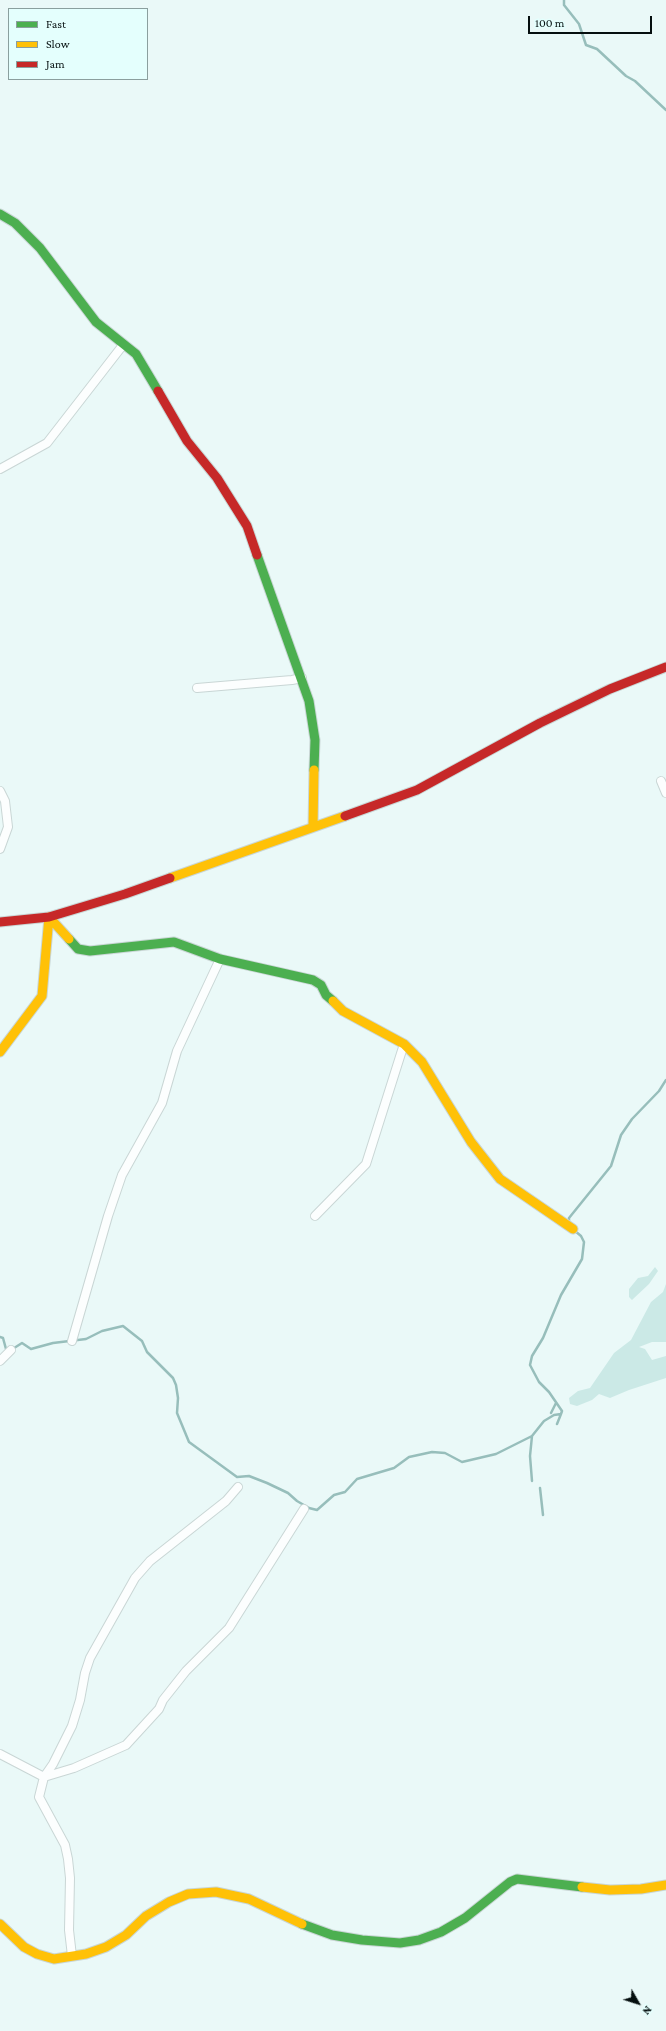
<!DOCTYPE html>
<html>
<head>
<meta charset="utf-8">
<style>
  body { margin:0 }
  #map { position:relative; width:666px; height:2031px; overflow:hidden; background:#eaf9f8; font-family:"Crimson Pro",serif }
  canvas { display:block }
  .legend { position:absolute; left:8px; top:8px; width:140px; height:72px; box-sizing:border-box; background:#e4fffd; border:1px solid #8b9f9e; margin:0; padding:5px 7px; list-style:none; font-size:12px; color:#050f0f }
  .legend li { display:flex; align-items:center; gap:8px; height:20px }
  .legend b { width:20px; border:1px solid #8b9f9e }
  .north { position:absolute; left:618px; top:1983px; width:40px; height:40px; -webkit-text-stroke:3px #e4fffd; paint-order:stroke; rotate:129deg; font-size:11px; font-weight:700; line-height:16px; text-align:center; color:#050f0f }
  .north::after { content:''; display:block; margin:auto; width:14px; height:18px; background:#050f0f; clip-path:polygon(50% 0,100% 100%,50% 72%,0 100%) }
  .scale { position:absolute; left:528px; top:16px; width:124px; height:18px; box-sizing:border-box; border:2px solid #050f0f; border-top:0; padding-left:5px; font-size:12px; line-height:14px; white-space:nowrap; color:#050f0f; -webkit-text-stroke:3px #e4fffd; paint-order:stroke }
</style>
</head>
<body>
<div id="map">
<canvas width="666" height="2031"></canvas>
<ul class="legend">
<li><b style="height:5px;background:#4caf50"></b>Fast</li>
<li><b style="height:5px;background:#ffc107"></b>Slow</li>
<li><b style="height:5px;background:#c62828"></b>Jam</li>
</ul>
<div class="north">N</div>
<div class="scale">100 m</div>
</div>
<script>
const ctx = document.querySelector('canvas').getContext('2d');
ctx.lineJoin = 'round';
function paint(path, color) { ctx.fillStyle = color; ctx.fill(path, 'evenodd'); }
const toPath = rows => new Path2D(rows.map(r => 'M' + r).join(''));
function trace(path, color, width, dash) { ctx.strokeStyle = color; ctx.lineWidth = width; ctx.lineCap = dash ? 'butt' : 'round'; ctx.setLineDash(dash || []); ctx.stroke(path); }
paint(toPath([
  [655,1267,658,1271,649,1284,632,1300,629,1297,629,1289,638,1278,648,1276],
  [666,1284,666,1342,652,1342,639,1347,645,1349,652,1360,666,1356,666,1378,629,1390,610,1398,599,1394,592,1400,577,1406,570,1404,569,1398,578,1391,590,1388,614,1353,631,1340,651,1302,663,1292]
]), '#cbe9e6');
trace(toPath([
  [564,0,564,5,579,24,586,45,597,49,626,76,635,81,666,110],
  [569,1222,569,1218,611,1166,621,1135,632,1119,659,1091,666,1080],
  [0,1337,3,1338,6,1349,11,1350,22,1343,31,1349,53,1343,86,1339,102,1331,123,1326,142,1341,147,1352,173,1378,176,1385,178,1398,177,1413,189,1442,237,1477,249,1476,267,1483,288,1493,297,1501,309,1508,317,1510,334,1495,345,1492,357,1479,394,1468,409,1457,432,1452,445,1453,462,1462,496,1454,532,1436,544,1421,554,1415,561,1414,562,1411,549,1392,539,1382,530,1365,532,1356,543,1338,561,1295,582,1259,584,1242,581,1236,575,1231],
  [551,1413,556,1403],
  [557,1424,561,1414],
  [532,1436,530,1456,532,1481],
  [540,1488,543,1515]
]), '#97bebb', 2.5);
const street = toPath([
  [0,469,47,443,123,345],
  [197,688,292,680,302,678],
  [661,781,666,793],
  [0,791,5,801,8,827,0,849],
  [315,1216,366,1164,404,1044],
  [72,1341,108,1216,122,1175,162,1103,177,1051,220,959],
  [0,1361,11,1350],
  [0,1754,44,1777,74,1768,126,1745,159,1709,163,1700,186,1671,229,1628,304,1509],
  [72,1956,69,1930,70,1878,68,1859,65,1845,39,1797,44,1777,53,1764,72,1726,80,1700,85,1673,90,1658,135,1578,150,1561,226,1501,238,1487]
]);
const fast = toPath([
  [0,214,15,223,40,248,96,322,136,354,158,391],
  [257,555,309,701,315,740,314,770],
  [69,939,78,949,90,951,174,942,220,959,313,980,321,985,326,995,333,1001],
  [302,1924,332,1935,362,1940,400,1943,419,1940,441,1932,465,1918,510,1882,517,1879,582,1887]
]);
const slow = toPath([
  [313,827,314,770],
  [170,878,345,816],
  [333,1001,343,1011,404,1044,422,1062,471,1142,500,1179,573,1229],
  [0,1052,42,996,49,917,69,939],
  [582,1887,610,1890,641,1889,666,1885],
  [0,1924,24,1947,37,1954,54,1959,86,1954,106,1947,126,1935,146,1916,169,1902,188,1894,216,1892,249,1899,302,1924]
]);
const jam = toPath([
  [158,391,187,441,217,478,247,526,257,555],
  [345,816,417,790,540,723,610,689,666,667],
  [0,922,49,917,125,894,170,878]
]);
trace(street, '#c9d6d5', 10);
trace(fast, '#c9d6d5', 11);
trace(slow, '#c9d6d5', 11);
trace(jam, '#c9d6d5', 11);
trace(street, '#fcfefe', 8);
trace(fast, '#4caf50', 9);
trace(slow, '#ffc107', 9);
trace(jam, '#c62828', 9);
</script>
</body>
</html>
